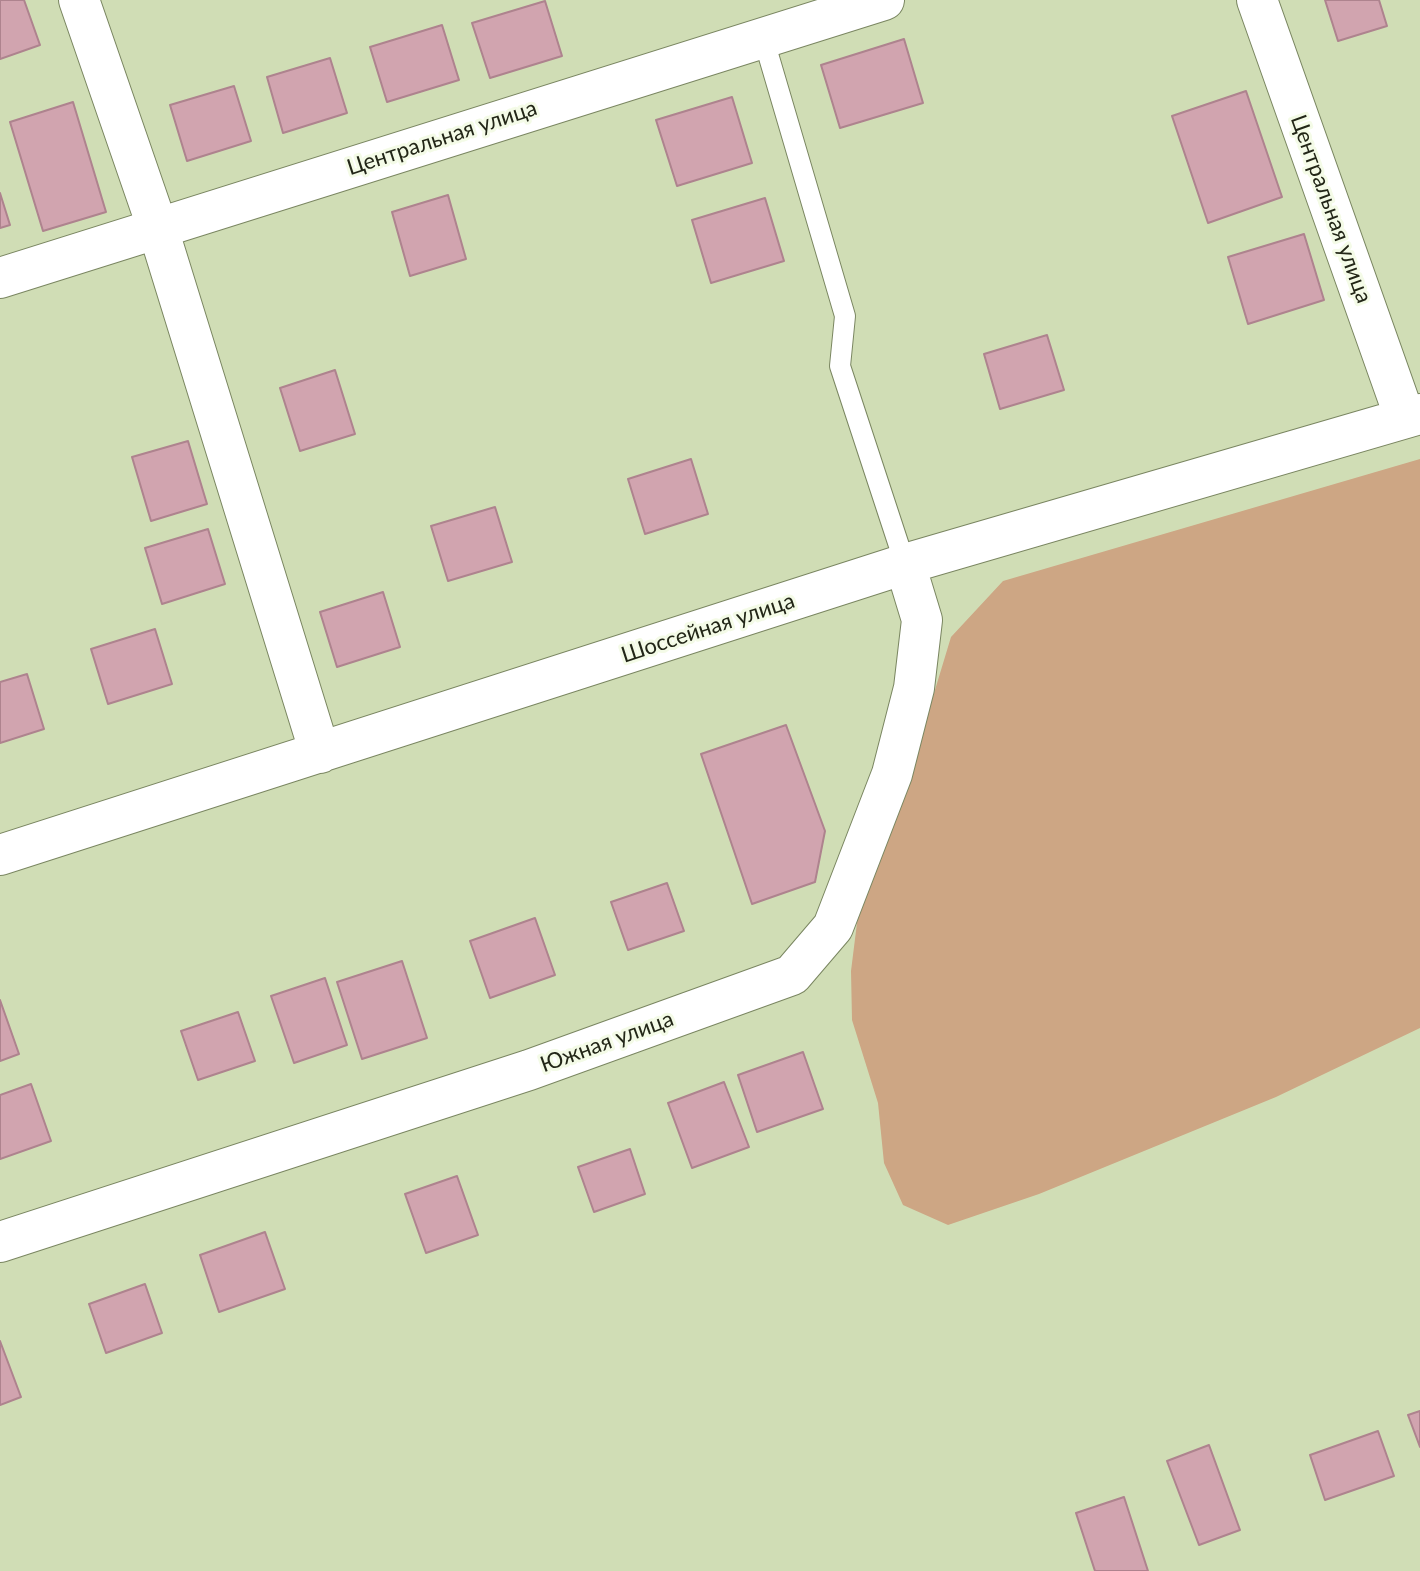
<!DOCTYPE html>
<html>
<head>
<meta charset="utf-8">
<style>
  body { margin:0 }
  canvas { display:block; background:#d0ddb5 }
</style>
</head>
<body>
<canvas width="1420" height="1571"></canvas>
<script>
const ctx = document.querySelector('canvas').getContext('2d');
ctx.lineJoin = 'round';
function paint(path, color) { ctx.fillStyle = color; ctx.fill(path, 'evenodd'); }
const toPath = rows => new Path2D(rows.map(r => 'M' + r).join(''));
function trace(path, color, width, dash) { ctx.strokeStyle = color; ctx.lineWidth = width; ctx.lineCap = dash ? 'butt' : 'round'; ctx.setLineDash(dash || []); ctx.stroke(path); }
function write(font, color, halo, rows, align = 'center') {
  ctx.font = font + ' Lato,sans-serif'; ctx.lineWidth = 6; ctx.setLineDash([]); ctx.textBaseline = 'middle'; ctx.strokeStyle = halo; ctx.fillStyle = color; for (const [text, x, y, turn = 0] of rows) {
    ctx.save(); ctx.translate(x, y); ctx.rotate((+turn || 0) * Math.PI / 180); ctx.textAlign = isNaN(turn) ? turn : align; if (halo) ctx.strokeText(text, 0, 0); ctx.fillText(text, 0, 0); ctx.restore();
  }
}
paint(toPath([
  [1420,459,1420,1028,1276,1097,1039,1194,948,1225,903,1205,884,1163,878,1103,852,1020,851,971,861,891,899,809,951,637,1003,581]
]), '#cda684');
const building = toPath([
  [0,0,24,0,40,45,0,59,0,0],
  [1325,0,1379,0,1387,26,1338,41,1325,0],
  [545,1,562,56,490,78,472,23,545,1],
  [442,25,459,80,387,102,370,47,442,25],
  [904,39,923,103,840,128,821,65,904,39],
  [330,58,347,113,283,133,267,77,330,58],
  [234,86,251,141,187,161,170,105,234,86],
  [1246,91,1282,197,1208,223,1172,116,1246,91],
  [732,97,752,163,677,186,656,120,732,97],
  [73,102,106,212,43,231,10,122,73,102],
  [0,193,10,225,0,228,0,193],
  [448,195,466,259,410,276,392,212,448,195],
  [765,198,784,261,711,283,692,220,765,198],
  [1304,234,1324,300,1248,324,1228,257,1304,234],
  [1047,335,1064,390,1000,409,984,354,1047,335],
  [335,370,355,434,300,451,280,388,335,370],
  [188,441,207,504,151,521,132,457,188,441],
  [691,459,708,514,645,534,628,479,691,459],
  [495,507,512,562,448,581,431,526,495,507],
  [208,529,225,584,162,604,145,548,208,529],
  [383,592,400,647,337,667,320,612,383,592],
  [155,629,172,684,108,704,91,649,155,629],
  [27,674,44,729,0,743,0,682,27,674],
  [786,725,825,831,815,882,752,904,701,754,786,725],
  [667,883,684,931,628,950,611,902,667,883],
  [535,918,555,975,490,998,470,941,535,918],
  [402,961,427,1038,362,1059,337,982,402,961],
  [325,978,347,1045,294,1063,271,996,325,978],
  [0,1000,19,1054,0,1061,0,1000],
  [238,1012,255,1061,198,1080,181,1031,238,1012],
  [803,1052,823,1109,757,1132,738,1075,803,1052],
  [724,1082,749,1147,692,1168,668,1103,724,1082],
  [31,1084,51,1141,0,1159,0,1095,31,1084],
  [630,1149,645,1194,594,1212,578,1167,630,1149],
  [457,1176,478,1235,426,1253,405,1194,457,1176],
  [265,1232,285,1289,219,1312,200,1255,265,1232],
  [145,1284,162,1333,106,1353,89,1304,145,1284],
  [0,1341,21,1397,0,1405,0,1341],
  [1420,1411,1420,1447,1408,1415,1420,1411],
  [1378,1431,1394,1476,1325,1500,1310,1455,1378,1431],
  [1209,1445,1240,1530,1199,1545,1167,1461,1209,1445],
  [1124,1497,1148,1571,1095,1571,1076,1513,1124,1497]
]);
paint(building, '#d1a4af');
trace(building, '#ae838e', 2);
const lane = toPath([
  [763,37,845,316,840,366,905,564]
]);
const street = toPath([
  [79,0,158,229,320,753],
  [1257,0,1405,418],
  [0,278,884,0],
  [0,855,905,564,1420,414],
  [0,1242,529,1070,792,975,833,927,892,774,914,688,922,620,905,564]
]);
trace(lane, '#7a8661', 22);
trace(street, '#7a8661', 42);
trace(lane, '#fff', 20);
trace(street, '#fff', 40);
write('22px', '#222617', '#f4fbe7', [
  ["Центральная улица",442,138,-18],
  ["Центральная улица",1331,209,70],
  ["Шоссейная улица",708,628,-18],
  ["Южная улица",607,1042,-20]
]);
</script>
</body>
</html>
